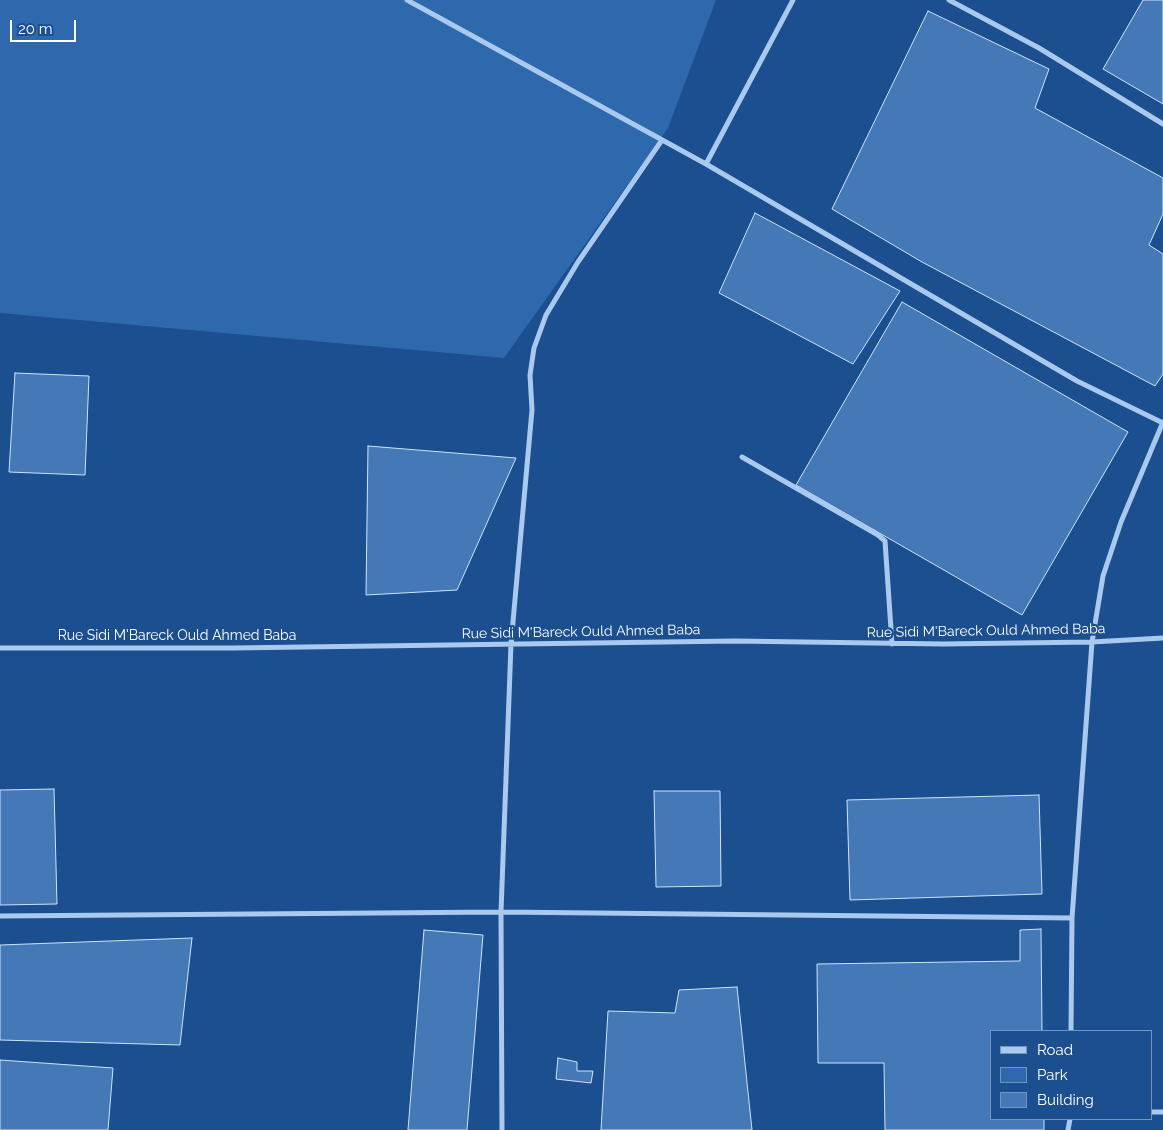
<!DOCTYPE html>
<html>
<head>
<meta charset="utf-8">
<style>
  body { margin:0 }
  #map { position:relative; width:1163px; height:1130px; overflow:hidden; background:#1b4f8f; font-family:Raleway,sans-serif }
  canvas { display:block }
  .legend { position:absolute; left:990px; top:1030px; width:162px; height:90px; box-sizing:border-box; background:#1b4f8f; border:1px solid #7695bc; margin:0; padding:6px 9px; list-style:none; font-size:15px; color:#fff }
  .legend li { display:flex; align-items:center; gap:10px; height:25px }
  .legend b { width:25px; border:1px solid #7695bc }
  .scale { position:absolute; left:10px; top:20px; width:66px; height:22px; box-sizing:border-box; border:2px solid #fff; border-top:0; padding-left:6px; font-size:15px; line-height:18px; white-space:nowrap; color:#fff; -webkit-text-stroke:4px #1b4f8f; paint-order:stroke }
</style>
</head>
<body>
<div id="map">
<canvas width="1163" height="1130"></canvas>
<ul class="legend">
<li><b style="height:6px;background:#a9c9ee"></b>Road</li>
<li><b style="height:14px;background:#2e69ad"></b>Park</li>
<li><b style="height:14px;background:#4478b7"></b>Building</li>
</ul>
<div class="scale">20 m</div>
</div>
<script>
const ctx = document.querySelector('canvas').getContext('2d');
ctx.lineJoin = 'round';
function paint(path, color) { ctx.fillStyle = color; ctx.fill(path, 'evenodd'); }
const toPath = rows => new Path2D(rows.map(r => 'M' + r).join(''));
function trace(path, color, width, dash) { ctx.strokeStyle = color; ctx.lineWidth = width; ctx.lineCap = dash ? 'butt' : 'round'; ctx.setLineDash(dash || []); ctx.stroke(path); }
function write(font, color, halo, rows, align = 'center') {
  ctx.font = font + ' Raleway,sans-serif'; ctx.lineWidth = 4.5; ctx.setLineDash([]); ctx.textBaseline = 'middle'; ctx.strokeStyle = halo; ctx.fillStyle = color; for (const [text, x, y, turn = 0] of rows) {
    ctx.save(); ctx.translate(x, y); ctx.rotate((+turn || 0) * Math.PI / 180); ctx.textAlign = isNaN(turn) ? turn : align; if (halo) ctx.strokeText(text, 0, 0); ctx.fillText(text, 0, 0); ctx.restore();
  }
}
paint(toPath([
  [0,0,716,0,668,128,504,358,0,313]
]), '#2e69ad');
const building = toPath([
  [1143,0,1163,0,1163,104,1103,69,1143,0],
  [928,11,1049,69,1035,108,1163,178,1163,214,1149,245,1163,254,1163,374,1155,386,922,262,832,209,928,11],
  [755,213,900,291,853,364,719,293,755,213],
  [902,302,1128,432,1022,615,796,485,902,302],
  [15,373,89,376,85,475,9,472,15,373],
  [368,446,516,458,457,590,366,595,368,446],
  [54,789,57,904,0,905,0,790,54,789],
  [654,791,720,791,721,886,656,887,654,791],
  [1039,795,1042,894,850,900,847,800,1039,795],
  [1041,929,1042,1031,992,1031,992,1119,1044,1119,1044,1130,885,1130,884,1063,818,1063,817,964,1020,961,1020,930,1041,929],
  [424,930,483,935,467,1130,408,1130,424,930],
  [192,938,180,1045,0,1040,0,945,192,938],
  [737,987,752,1130,601,1130,608,1011,675,1013,679,990,737,987],
  [558,1058,577,1062,577,1071,593,1071,591,1083,556,1079,558,1058],
  [0,1060,113,1068,108,1130,0,1130,0,1060]
]);
paint(building, '#4478b7');
trace(building, '#cfe3fa', 1);
trace(toPath([
  [407,0,706,164,1077,381,1163,423],
  [949,0,1039,48,1163,124],
  [706,164,793,0],
  [742,457,878,535,885,541,892,644],
  [0,648,233,648,735,641,943,644,1092,642,1163,638],
  [0,916,501,912,1072,918],
  [1071,1031,1072,918,1092,642,1103,576,1121,522,1163,422],
  [1152,1112,1163,1112],
  [502,1130,501,912,511,644,532,410,530,375,534,348,546,315,578,262,662,140],
  [1068,1130,1070,1119]
]), '#a9c9ee', 5);
write('14px', '#fff', '#1b4f8f', [
  ["Rue Sidi M'Bareck Ould Ahmed Baba",986,631,-1],
  ["Rue Sidi M'Bareck Ould Ahmed Baba",581,632,-1],
  ["Rue Sidi M'Bareck Ould Ahmed Baba",177,636]
]);
</script>
</body>
</html>
